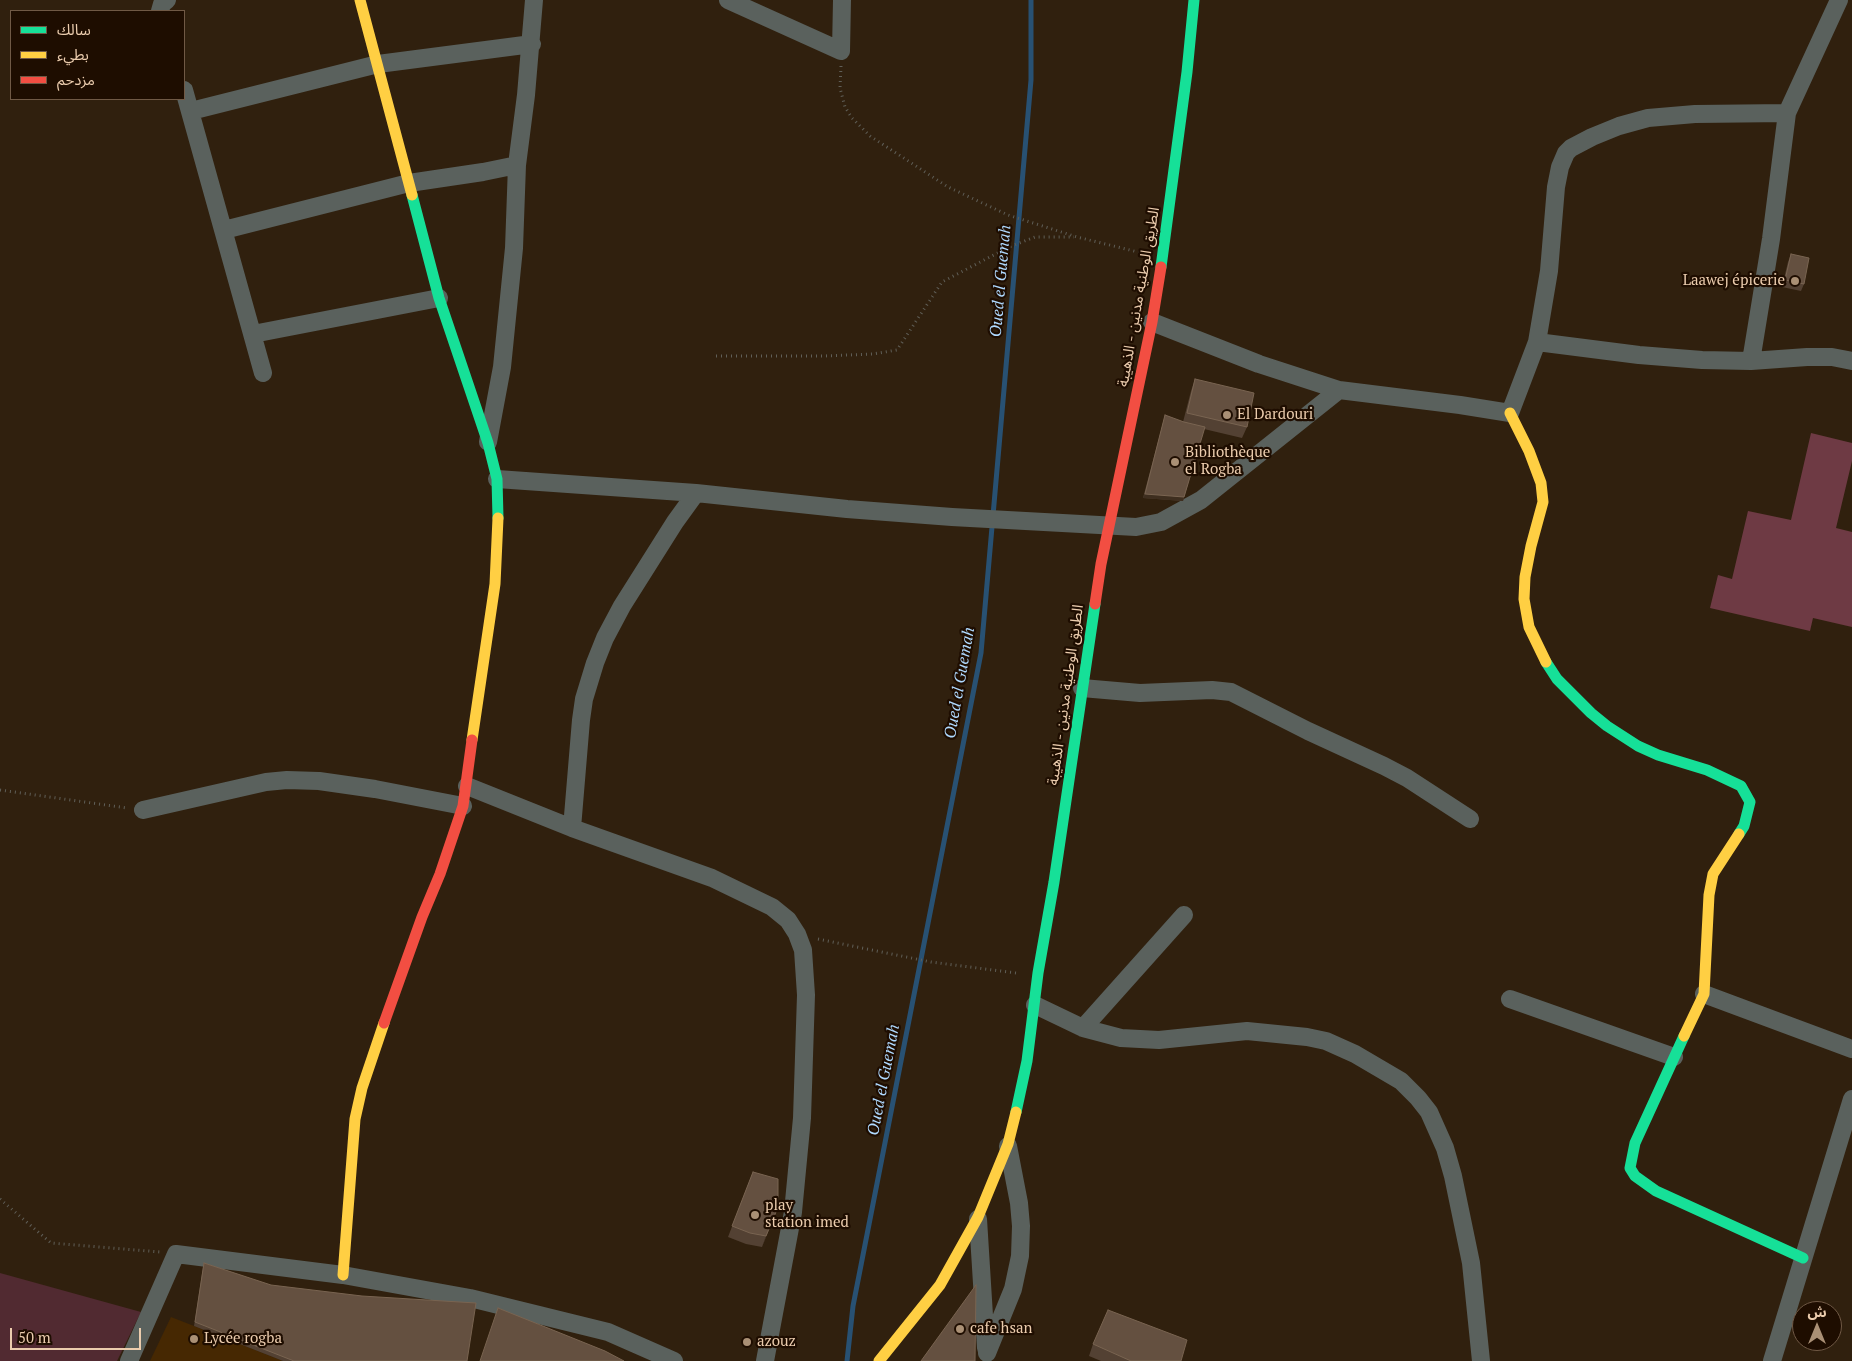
<!DOCTYPE html>
<html>
<head>
<meta charset="utf-8">
<style>
  body { margin:0 }
  #map { position:relative; width:1852px; height:1361px; overflow:hidden; background:#30200e; font-family:"PT Serif","Noto Sans Arabic",serif }
  canvas { display:block }
  .legend { position:absolute; left:10px; top:10px; width:175px; height:90px; box-sizing:border-box; background:#1e0d00; border:1px solid #705945; margin:0; padding:6px 9px; list-style:none; font-size:15px; color:#ebccad }
  .legend li { display:flex; align-items:center; gap:10px; height:25px }
  .legend b { width:25px; border:1px solid #705945 }
  .north { position:absolute; left:1792px; top:1301px; width:50px; height:50px; box-sizing:border-box; background:#1e0d00; border:1px solid #705945; border-radius:50%; rotate:0deg; font-size:14px; font-weight:700; line-height:20px; text-align:center; color:#ebccad }
  .north::after { content:''; display:block; margin:auto; width:18px; height:22px; background:#aa9075; clip-path:polygon(50% 0,100% 100%,50% 72%,0 100%) }
  .scale { position:absolute; left:10px; top:1328px; width:131px; height:22px; box-sizing:border-box; border:2px solid #ebccad; border-top:0; padding-left:6px; font-size:15px; line-height:18px; white-space:nowrap; color:#ebccad; -webkit-text-stroke:4px #1e0d00; paint-order:stroke }
</style>
</head>
<body>
<div id="map">
<canvas width="1852" height="1361"></canvas>
<ul class="legend">
<li><b style="height:6px;background:#16e098"></b>سالك</li>
<li><b style="height:6px;background:#ffcf43"></b>بطيء</li>
<li><b style="height:6px;background:#f24e42"></b>مزدحم</li>
</ul>
<div class="north">ش</div>
<div class="scale">50 m</div>
</div>
<script>
const ctx = document.querySelector('canvas').getContext('2d');
ctx.lineJoin = 'round';
function paint(path, color) { ctx.fillStyle = color; ctx.fill(path, 'evenodd'); }
const toPath = rows => new Path2D(rows.map(r => 'M' + r).join(''));
function trace(path, color, width, dash) { ctx.strokeStyle = color; ctx.lineWidth = width; ctx.lineCap = dash ? 'butt' : 'round'; ctx.setLineDash(dash || []); ctx.stroke(path); }
function write(font, color, halo, rows, align = 'center') {
  ctx.font = font + ' "PT Serif","Noto Sans Arabic",serif'; ctx.lineWidth = 4.5; ctx.setLineDash([]); ctx.textBaseline = 'middle'; ctx.strokeStyle = halo; ctx.fillStyle = color; for (const [text, x, y, turn = 0] of rows) {
    ctx.save(); ctx.translate(x, y); ctx.rotate((+turn || 0) * Math.PI / 180); ctx.textAlign = isNaN(turn) ? turn : align; if (halo) ctx.strokeText(text, 0, 0); ctx.fillText(text, 0, 0); ctx.restore();
  }
}
paint(toPath([
  [171,1317,194,1326,283,1361,150,1361]
]), '#462802');
paint(toPath([
  [0,1273,141,1312,117,1361,0,1361]
]), '#512a31');
paint(toPath([
  [1811,433,1852,443,1852,461,1836,528,1852,532,1852,627,1813,618,1810,631,1710,608,1718,575,1732,579,1748,511,1791,520]
]), '#6e3a44');
trace(toPath([
  [847,1361,853,1306,981,653,1031,80,1031,0]
]), '#285173', 5);
trace(toPath([
  [841,66,840,88,845,107,852,118,870,136,948,187,1008,215,1077,237,1142,253],
  [716,356,823,356,873,354,897,350,942,282,1009,247,1035,237,1074,237],
  [0,790,127,808],
  [818,939,931,962,1016,973],
  [0,1199,51,1243,160,1252]
]), '#605f58', 3, [1, 4]);
trace(toPath([
  [728,0,841,51,842,0],
  [160,11,162,4,167,0],
  [184,90,263,373],
  [191,111,378,64,532,44],
  [224,230,409,183,483,172,517,165],
  [1152,322,1259,364,1339,390,1460,405,1510,413,1537,342,1549,271,1556,187,1560,167,1566,153,1571,148,1592,137,1619,126,1648,118,1695,114,1787,113],
  [253,334,439,298],
  [1537,342,1639,355,1702,360,1751,361,1807,357,1832,357,1852,361],
  [1751,361,1771,239,1787,113,1839,0],
  [488,442,502,367,514,248,517,165,526,95,534,0],
  [497,479,696,493,847,509,952,517,1136,527,1161,522,1201,500,1339,390],
  [1082,688,1140,693,1212,690,1231,692,1308,731,1384,766,1407,778,1470,819],
  [467,786,572,828,712,878,772,907,788,920,797,934,803,950,806,995,802,1118,793,1212,765,1361],
  [143,810,266,782,287,780,319,781,375,789,463,806],
  [572,828,581,720,584,699,595,663,605,638,622,606,675,522,696,493],
  [1704,994,1852,1049],
  [1510,999,1674,1057],
  [1035,1005,1083,1028,1121,1038,1159,1040,1247,1031,1307,1037,1326,1041,1355,1054,1401,1081,1418,1098,1429,1112,1445,1148,1453,1176,1471,1263,1481,1361],
  [1083,1028,1184,915],
  [978,1219,986,1348],
  [987,1353,1013,1289,1020,1256,1021,1226,1019,1203,1008,1146],
  [129,1361,176,1254,343,1275,470,1298,608,1332,674,1361],
  [1772,1361,1852,1099]
]), '#5a615d', 18);
trace(toPath([
  [412,195,439,298,488,443,497,479,498,518],
  [1161,267,1187,72,1194,0],
  [1546,662,1557,679,1591,713,1607,726,1638,746,1658,755,1707,770,1741,786,1750,802,1744,826,1739,834],
  [1684,1036,1635,1143,1630,1168,1635,1176,1656,1191,1803,1258],
  [1016,1112,1027,1061,1038,973,1054,882,1095,604]
]), '#16e098', 11);
trace(toPath([
  [360,0,412,195],
  [1510,413,1529,451,1541,483,1543,502,1531,546,1525,577,1524,599,1529,627,1546,662],
  [472,740,495,584,498,518],
  [1684,1036,1704,994,1709,895,1713,874,1739,834],
  [343,1275,355,1119,362,1088,384,1023],
  [879,1361,940,1285,978,1217,1008,1144,1016,1112]
]), '#ffcf43', 11);
trace(toPath([
  [1095,604,1101,564,1152,322,1161,267],
  [384,1023,422,917,440,874,463,806,472,740]
]), '#f24e42', 11);
paint(toPath([
  [1791,254,1804,284,1801,291,1782,287,1788,262],
  [1195,379,1247,427,1242,438,1204,429,1183,501,1143,498,1165,415,1183,422,1191,391],
  [753,1172,778,1207,762,1247,746,1244,728,1237],
  [204,1263,467,1361,283,1361,194,1326,203,1267],
  [1093,1344,1181,1361,1101,1361,1089,1356]
]), '#534133');
paint(toPath([
  [1145,494,1184,497,1183,501,1143,498],
  [778,1207,774,1218,762,1247,766,1236]
]), '#3e2e1f');
const building = toPath([
  [1791,254,1809,258,1804,284,1785,280,1791,254],
  [1195,379,1254,393,1247,427,1187,413,1195,379],
  [1165,415,1184,422,1205,427,1184,497,1145,494,1165,415],
  [753,1172,778,1179,778,1207,766,1236,750,1233,732,1226,753,1172],
  [204,1263,271,1285,362,1296,476,1303,467,1361,294,1361,195,1322,204,1263],
  [976,1285,975,1361,921,1361,976,1285],
  [498,1308,605,1351,624,1361,480,1361,498,1308],
  [1108,1310,1187,1340,1181,1361,1131,1361,1093,1344,1108,1310]
]);
paint(building, '#645040');
trace(building, '#796451', 1);
for (const [x, y, r, color] of [
  [1795,281,5,"#aa9075"],
  [1227,415,5,"#aa9075"],
  [1175,462,5,"#aa9075"],
  [755,1215,5,"#aa9075"],
  [960,1329,5,"#aa9075"],
  [194,1339,5,"#aa9075"],
  [747,1342,5,"#aa9075"]
]) { const dot = new Path2D(); dot.arc(x, y, r, 0, 2 * Math.PI); ctx.fillStyle = color; ctx.fill(dot); trace(dot, '#1e0d00', 2); }
write('15px', '#ebccad', '#1e0d00', [
  ["Laawej épicerie",1785,281,"right"],
  ["El Dardouri",1237,415],
  ["Bibliothèque",1185,453],
  ["el Rogba",1185,470],
  ["play",765,1206],
  ["station imed",765,1223],
  ["cafe hsan",970,1329],
  ["Lycée rogba",204,1339],
  ["azouz",757,1342]
], 'left');
write('15px', '#ebccad', '#1e0d00', [
  ["الطريق الوطنية مدنين - الذهيبة",1139,297,-80],
  ["الطريق الوطنية مدنين - الذهيبة",1066,695,-82]
]);
write('italic 16px', '#b0daff', '#1e0d00', [
  ["Oued el Guemah",1001,281,-85],
  ["Oued el Guemah",960,683,-80],
  ["Oued el Guemah",884,1080,-79]
]);
</script>
</body>
</html>
